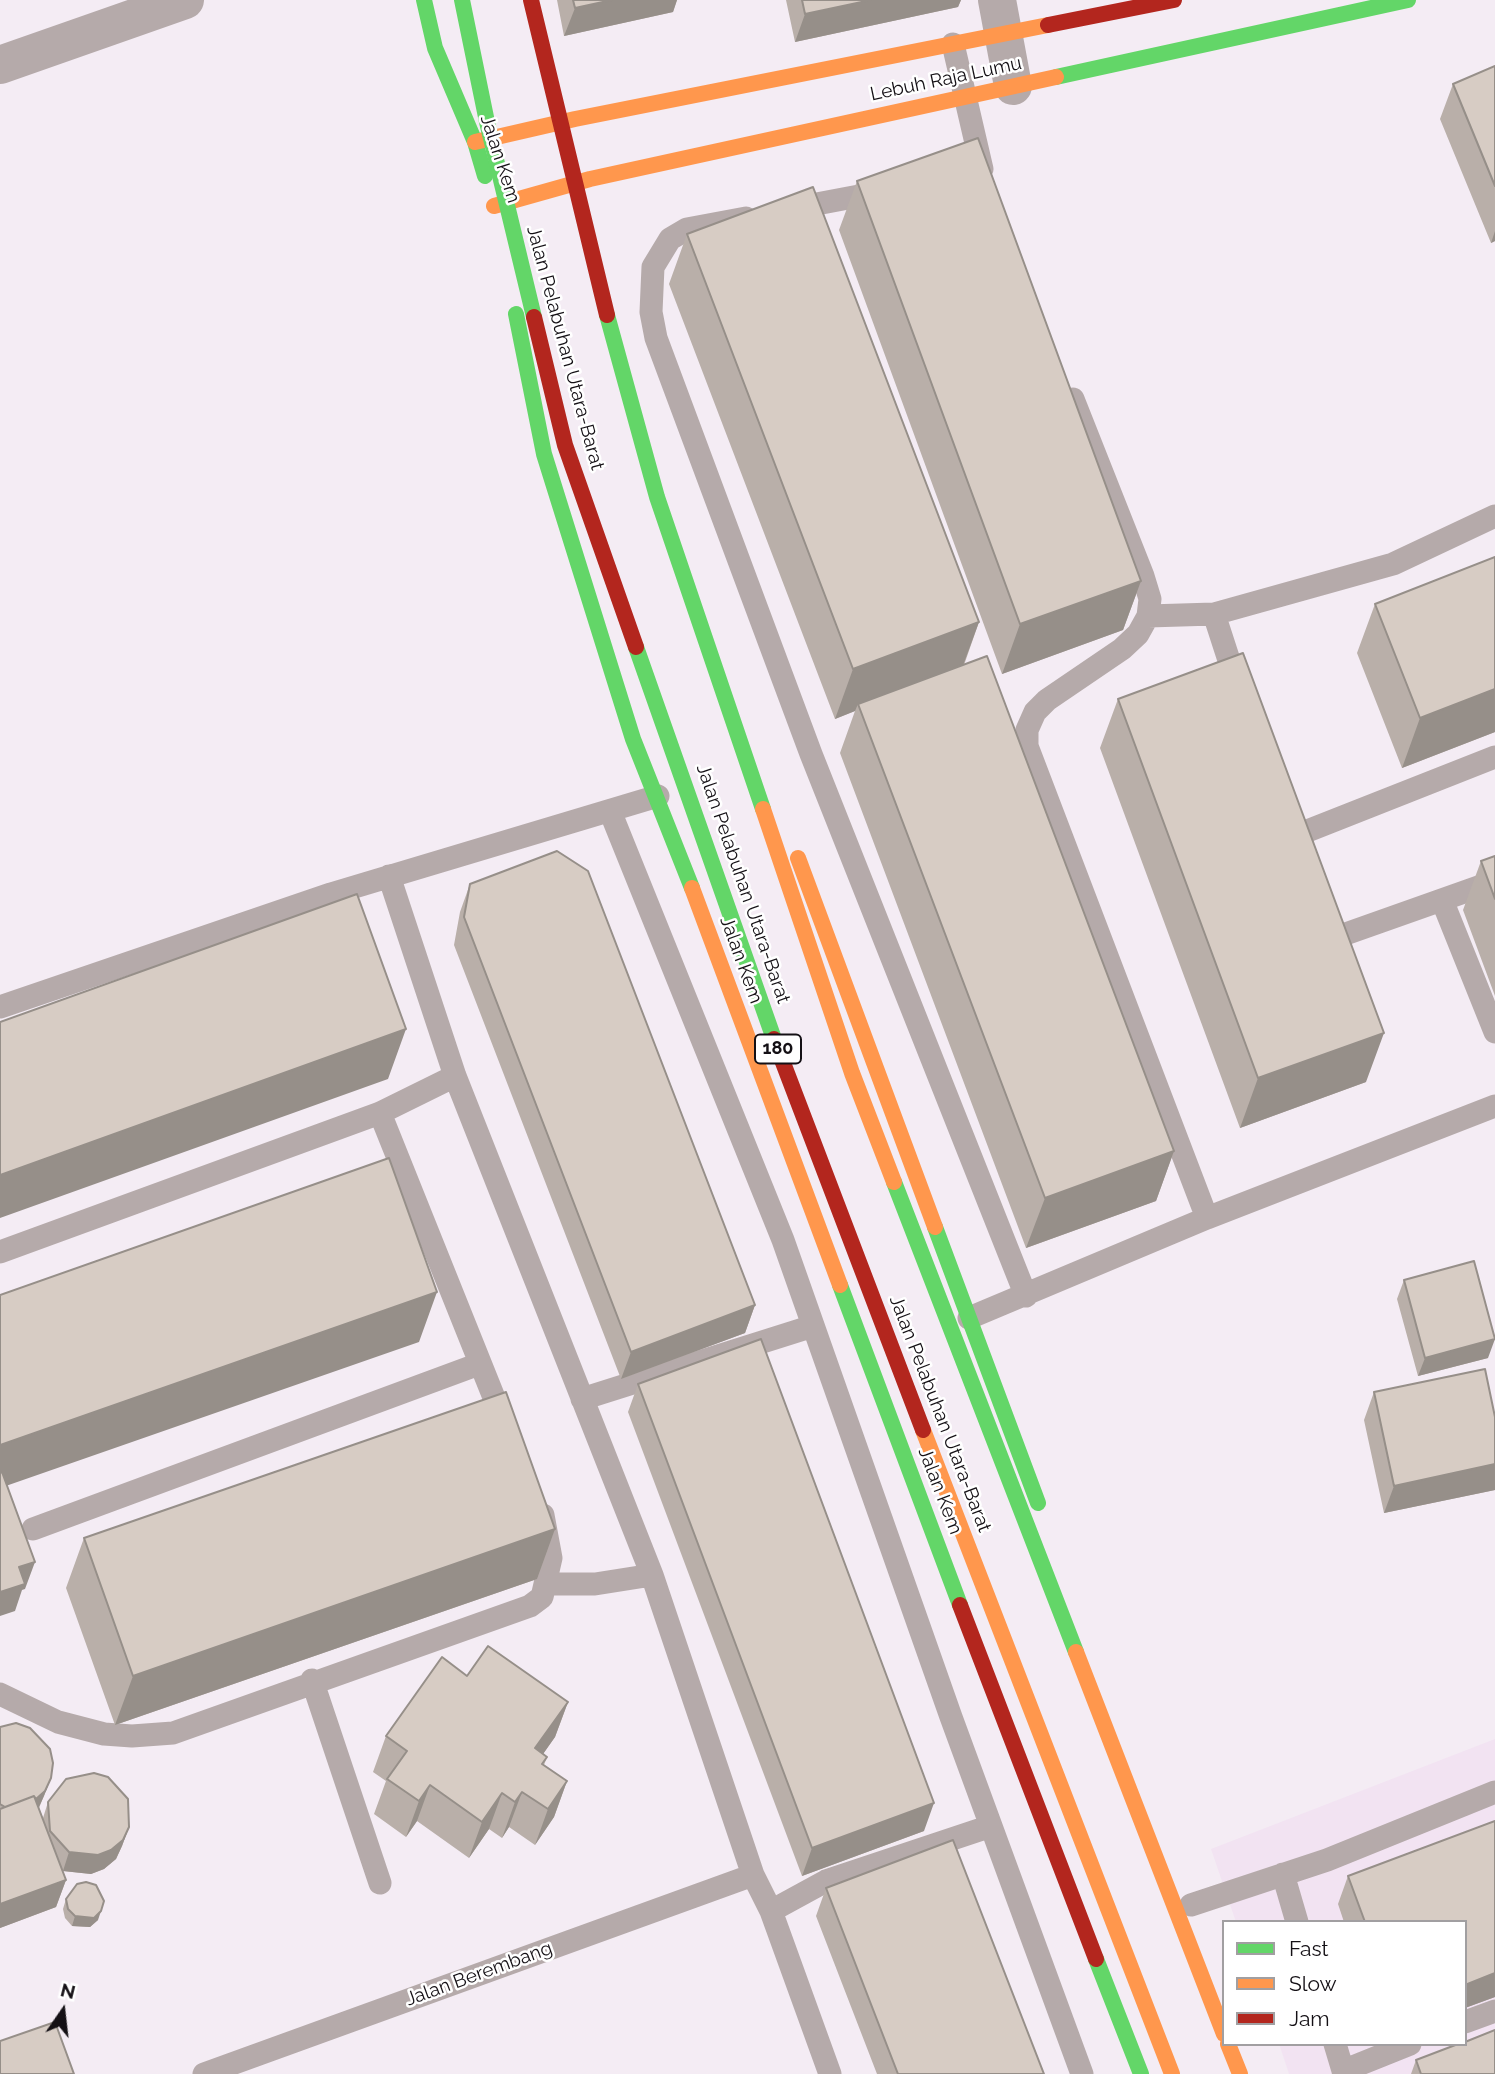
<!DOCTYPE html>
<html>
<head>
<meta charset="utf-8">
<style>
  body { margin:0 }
  #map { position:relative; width:1495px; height:2074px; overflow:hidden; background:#f4ecf4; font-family:Raleway,sans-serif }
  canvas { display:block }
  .legend { position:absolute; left:1222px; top:1920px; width:245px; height:126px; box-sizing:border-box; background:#fff; border:2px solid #a19fa1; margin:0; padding:9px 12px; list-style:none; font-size:21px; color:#141015 }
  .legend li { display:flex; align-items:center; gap:14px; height:35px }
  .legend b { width:35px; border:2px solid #a19fa1 }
  .north { position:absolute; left:28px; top:1976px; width:70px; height:70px; -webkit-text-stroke:5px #fff; paint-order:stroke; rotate:14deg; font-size:19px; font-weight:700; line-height:28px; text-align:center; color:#141015 }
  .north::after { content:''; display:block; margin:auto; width:24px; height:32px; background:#141015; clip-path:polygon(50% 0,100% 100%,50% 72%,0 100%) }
</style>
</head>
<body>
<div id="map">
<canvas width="1495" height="2074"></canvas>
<ul class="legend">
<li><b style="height:9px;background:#63d668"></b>Fast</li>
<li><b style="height:9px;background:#ff974d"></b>Slow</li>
<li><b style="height:9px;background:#b3261e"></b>Jam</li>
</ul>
<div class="north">N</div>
</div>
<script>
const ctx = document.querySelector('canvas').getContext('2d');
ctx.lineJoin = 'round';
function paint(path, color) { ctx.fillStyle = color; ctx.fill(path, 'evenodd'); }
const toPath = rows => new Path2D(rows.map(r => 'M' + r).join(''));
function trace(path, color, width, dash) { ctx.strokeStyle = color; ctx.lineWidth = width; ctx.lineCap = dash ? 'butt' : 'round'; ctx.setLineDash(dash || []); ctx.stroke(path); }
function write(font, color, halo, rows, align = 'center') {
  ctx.font = font + ' Raleway,sans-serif'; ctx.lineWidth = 5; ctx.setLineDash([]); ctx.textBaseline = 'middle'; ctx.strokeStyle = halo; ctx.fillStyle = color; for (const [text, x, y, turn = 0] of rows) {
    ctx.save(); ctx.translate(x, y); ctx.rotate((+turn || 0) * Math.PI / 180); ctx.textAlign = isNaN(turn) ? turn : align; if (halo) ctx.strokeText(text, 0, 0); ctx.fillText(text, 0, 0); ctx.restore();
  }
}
paint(toPath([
  [1495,1739,1495,2074,1289,2074,1279,2044,1465,2044,1465,1922,1236,1922,1211,1849]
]), '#f2e3f2');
trace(toPath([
  [953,44,982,169],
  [790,209,880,192],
  [746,218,687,229,670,239,653,267,651,312,656,338,811,754,1026,1296],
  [1214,614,1238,688],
  [1148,616,1214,614,1393,564,1495,516],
  [610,811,783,1240,951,1717,1082,2074],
  [1287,839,1495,757],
  [389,876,455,1076,652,1575,753,1875,771,1911,830,2074],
  [1442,900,1495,1032],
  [1320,943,1495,881],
  [0,1007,331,894,658,796],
  [380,1113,505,1425],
  [1207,1218,1495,1106],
  [0,1252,380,1113,455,1076],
  [969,1318,1207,1218,1027,746,1027,730,1035,712,1047,700,1122,649,1138,634,1148,616,1150,599,1143,576,1073,399],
  [582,1399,813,1326],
  [33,1529,479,1364],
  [546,1584,595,1584,652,1575],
  [312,1680,380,1883],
  [0,1694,58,1722,104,1734,132,1736,173,1733,530,1606,542,1597,551,1558,543,1515],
  [1283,1874,1297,1922],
  [1191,1905,1327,1860,1495,1792],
  [771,1911,826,1881,991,1826],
  [1465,2022,1495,2011],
  [1335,2044,1344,2074],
  [1343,2071,1410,2044],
  [204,2074,753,1875]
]), '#b5aaaa', 23);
trace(toPath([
  [997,0,1013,86],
  [0,65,185,0]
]), '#b5aaaa', 38);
trace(toPath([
  [424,0,435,48,475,142,485,176],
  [1056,77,1408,0],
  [516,314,544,454,633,739,692,888],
  [935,1227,1038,1503],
  [840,1285,960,1605],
  [1096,1959,1141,2074]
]), '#63d668', 16);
trace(toPath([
  [475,142,575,119,1048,25],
  [494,206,590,179,1056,77],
  [798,858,935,1227],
  [692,888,840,1285],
  [1228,2044,1240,2074]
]), '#ff974d', 16);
trace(toPath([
  [1048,25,1174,0],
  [960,1605,1096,1959]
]), '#b3261e', 16);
trace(toPath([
  [462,0,487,122,534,317],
  [607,315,657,497,763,809],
  [636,647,774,1039],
  [894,1182,1076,1652]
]), '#63d668', 16);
trace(toPath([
  [763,809,852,1073,894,1182],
  [923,1430,1172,2074],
  [1076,1652,1224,2034]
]), '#ff974d', 16);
trace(toPath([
  [531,0,607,315],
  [534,317,565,445,636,647],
  [774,1039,923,1430]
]), '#b3261e', 16);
paint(toPath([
  [557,0,677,0,673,12,564,36],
  [786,0,961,0,958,7,795,42],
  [1495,66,1495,241,1491,243,1440,119,1453,84],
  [857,181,1141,581,1123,630,1002,674,839,230],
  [687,234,979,622,964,665,1174,1151,1156,1201,1026,1248,840,753,855,711,835,719,669,284],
  [1495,557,1495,732,1402,768,1357,653,1375,604],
  [1118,699,1366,1082,1240,1128,1100,748],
  [1495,856,1495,996,1463,910,1481,861],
  [470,884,755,1305,745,1333,621,1379,454,945,460,912],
  [1404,1280,1488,1358,1418,1376,1397,1299],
  [638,1384,924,1831,802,1876,628,1412],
  [1374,1392,1495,1417,1495,1490,1384,1513,1364,1420],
  [555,1529,537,1579,115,1725,66,1588,84,1538],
  [467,1676,568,1702,555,1737,543,1754,547,1757,544,1765,567,1781,554,1817,535,1845,509,1827,502,1838,489,1829,469,1858,417,1821,406,1837,374,1814,386,1781,373,1772,386,1736],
  [0,1727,51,1778,39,1808,43,1818,48,1802,129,1827,122,1846,116,1859,104,1869,91,1874,63,1871,66,1880,56,1907,0,1928],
  [1495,1821,1495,1997,1465,2008,1465,1922,1344,1922,1338,1904,1348,1876],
  [826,1888,1044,2074,877,2074,816,1916],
  [66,1899,98,1920,90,1927,72,1926,65,1918,63,1909],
  [1416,2060,1495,2074,1411,2074]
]), '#b9afa9');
paint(toPath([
  [612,0,677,0,673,12,564,36,575,8],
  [871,0,961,0,958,7,795,42,805,14],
  [1495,231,1495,241,1491,243],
  [1141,581,1123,630,1002,674,1020,624],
  [979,622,961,671,858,704,855,711,835,719,853,669],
  [1495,689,1495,732,1402,768,1420,718],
  [406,1029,388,1079,0,1218,0,1175],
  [1384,1033,1366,1082,1240,1128,1258,1078],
  [1174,1151,1156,1201,1026,1248,1045,1198],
  [437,1292,419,1342,0,1488,0,1445],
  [755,1305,745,1333,621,1379,631,1352],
  [1495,1339,1488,1358,1418,1376,1425,1358],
  [1495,1464,1495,1490,1384,1513,1394,1486],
  [555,1529,537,1579,115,1725,133,1676],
  [35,1562,25,1589,22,1590,15,1611,0,1616,0,1592,19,1567],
  [568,1702,555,1737,522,1784,535,1748],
  [51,1778,44,1796,38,1809,21,1807],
  [567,1781,554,1817,535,1845,548,1809],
  [430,1785,417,1821,406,1837,419,1801],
  [522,1792,509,1827,502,1838,515,1802],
  [502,1793,489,1829,469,1858,482,1822],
  [934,1803,924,1831,802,1876,812,1848],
  [129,1827,122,1846,116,1859,104,1869,91,1874,63,1871,69,1852],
  [66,1880,56,1907,0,1928,0,1904],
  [101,1911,98,1920,90,1927,72,1926,75,1916],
  [1495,1973,1495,1997,1465,2008,1465,1985]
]), '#968f89');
const building = toPath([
  [573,0,612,0,575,8,573,0],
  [802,0,871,0,805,14,802,0],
  [1495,66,1495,186,1453,84,1495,66],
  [978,138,1141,581,1020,624,857,181,978,138],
  [813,187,979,622,853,669,687,234,813,187],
  [1495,557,1495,689,1420,718,1375,604,1495,557],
  [1243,653,1384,1033,1258,1078,1118,699,1243,653],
  [987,656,1174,1151,1045,1198,858,704,987,656],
  [557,851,588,871,755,1305,631,1352,464,917,470,884,557,851],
  [1495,856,1495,899,1481,861,1495,856],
  [357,894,406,1029,0,1175,0,1022,357,894],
  [389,1158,437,1292,0,1445,0,1295,389,1158],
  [1474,1261,1495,1339,1425,1358,1404,1280,1474,1261],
  [761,1339,934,1803,812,1848,638,1384,761,1339],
  [1485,1369,1495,1417,1495,1464,1394,1486,1374,1392,1485,1369],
  [506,1392,555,1529,133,1676,84,1538,506,1392],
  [2,1472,35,1562,19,1567,25,1584,0,1592,0,1473,2,1472],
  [488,1646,568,1702,535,1748,547,1757,542,1764,567,1781,548,1809,522,1792,515,1802,502,1793,482,1822,430,1785,419,1801,387,1779,407,1751,386,1736,442,1657,467,1676,488,1646],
  [16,1723,30,1728,50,1749,53,1763,51,1778,45,1791,36,1799,34,1796,5,1807,0,1804,0,1727,16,1723],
  [94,1773,108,1777,128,1799,129,1827,123,1840,111,1850,98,1855,69,1852,50,1831,48,1802,66,1779,94,1773],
  [34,1796,66,1880,0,1904,0,1809,34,1796],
  [1495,1821,1495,1973,1465,1985,1465,1922,1365,1922,1348,1876,1495,1821],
  [953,1840,1044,2074,898,2074,826,1888,953,1840],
  [86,1882,96,1885,104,1901,101,1911,94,1918,75,1916,68,1909,66,1899,77,1884,86,1882],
  [55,2022,74,2074,0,2074,0,2041,55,2022],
  [1495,2030,1495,2074,1421,2074,1416,2060,1458,2044,1465,2044,1465,2042,1495,2030]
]);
paint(building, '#d7ccc4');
trace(building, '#968f89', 2);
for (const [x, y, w] of [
  [778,1049,46]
]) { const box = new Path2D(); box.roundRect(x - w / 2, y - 14.5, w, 29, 5); ctx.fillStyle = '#fff'; ctx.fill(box); trace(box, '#141015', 2); }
write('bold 18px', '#141015', null, [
  ["180",778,1049]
]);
write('19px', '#141015', '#fff', [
  ["Lebuh Raja Lumu",946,79,-12],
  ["Jalan Kem",500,159,72],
  ["Jalan Pelabuhan Utara-Barat",565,348,75],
  ["Jalan Pelabuhan Utara-Barat",743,884,71],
  ["Jalan Kem",741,960,70],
  ["Jalan Pelabuhan Utara-Barat",940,1414,69],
  ["Jalan Kem",940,1491,69],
  ["Jalan Berembang",479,1974,-20]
]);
</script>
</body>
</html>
